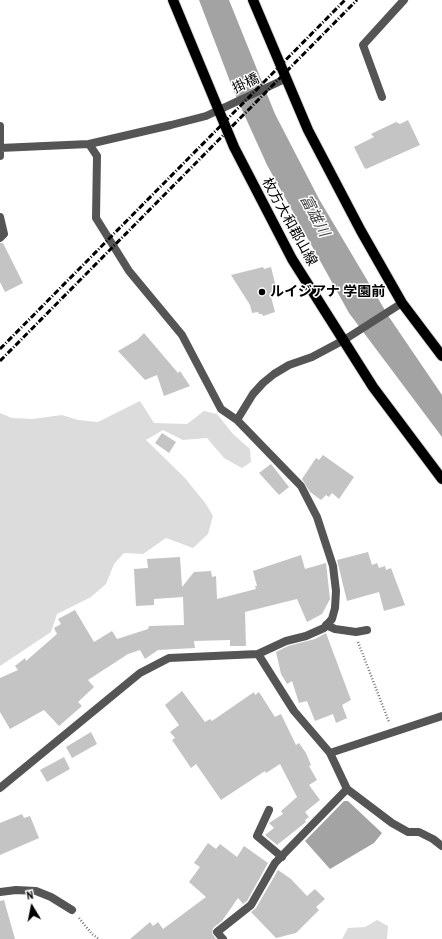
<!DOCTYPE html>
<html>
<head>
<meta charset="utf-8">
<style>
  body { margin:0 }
  #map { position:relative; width:442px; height:939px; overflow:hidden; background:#fff; font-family:"Archivo Narrow",sans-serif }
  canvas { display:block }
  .north { position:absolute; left:12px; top:887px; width:40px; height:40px; -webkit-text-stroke:3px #fff; paint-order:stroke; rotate:350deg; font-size:11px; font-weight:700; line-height:16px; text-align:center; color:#000 }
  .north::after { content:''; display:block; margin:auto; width:14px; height:18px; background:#000; clip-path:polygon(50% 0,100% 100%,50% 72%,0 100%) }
</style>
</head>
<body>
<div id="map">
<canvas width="442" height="939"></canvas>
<div class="north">N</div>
</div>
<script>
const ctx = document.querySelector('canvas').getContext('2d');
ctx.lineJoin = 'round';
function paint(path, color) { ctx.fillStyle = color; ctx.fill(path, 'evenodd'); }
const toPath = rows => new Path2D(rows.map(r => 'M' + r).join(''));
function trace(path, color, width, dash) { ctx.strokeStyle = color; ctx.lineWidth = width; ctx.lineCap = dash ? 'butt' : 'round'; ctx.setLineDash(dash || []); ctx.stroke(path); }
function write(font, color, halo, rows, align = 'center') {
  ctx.font = font + ' "Archivo Narrow","Noto Sans JP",sans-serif'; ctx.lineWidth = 3; ctx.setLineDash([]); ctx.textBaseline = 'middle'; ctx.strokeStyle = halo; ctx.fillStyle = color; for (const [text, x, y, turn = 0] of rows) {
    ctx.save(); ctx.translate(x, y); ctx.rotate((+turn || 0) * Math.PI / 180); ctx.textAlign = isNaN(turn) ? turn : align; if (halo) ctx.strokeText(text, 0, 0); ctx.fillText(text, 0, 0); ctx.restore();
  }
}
paint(toPath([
  [140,401,154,423,187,424,204,411,217,414,233,434,250,449,251,462,242,468,224,458,207,438,183,440,163,430,146,440,185,478,206,504,213,516,208,534,193,548,166,538,143,554,124,553,114,564,106,584,91,597,57,614,51,632,0,666,0,413,12,418,33,419,62,415,78,420,98,422],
  [377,920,388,926,387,939,342,939,348,928,365,927]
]), '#dcdcdc');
paint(toPath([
  [199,0,229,0,275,114,319,199,389,317,442,395,442,437,349,313,267,165,234,92],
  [344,801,348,801,382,833,374,843,330,869,305,841]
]), '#a3a3a3');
paint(toPath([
  [408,120,420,145,366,169,364,167,354,147,374,137,371,134,396,122,400,124],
  [0,243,3,243,23,283,5,292,0,282],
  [263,267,264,269,271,267,277,291,270,293,275,312,263,316,262,314,259,314,258,312,252,313,250,305,231,275],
  [144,333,178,373,180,371,190,386,164,396,157,375,145,380,118,351,137,340],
  [162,433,176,442,169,453,155,443],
  [323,455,354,477,339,499,332,493,329,497,326,495,321,500,310,492,302,479,316,458,319,460],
  [271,464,289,487,279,495,259,473],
  [368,552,372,565,377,563,379,568,385,566,386,570,391,568,405,605,384,611,379,592,347,601,337,560],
  [301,555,305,569,326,563,330,599,322,614,307,622,297,599,245,612,246,646,230,646,230,640,194,641,195,648,158,650,145,659,140,650,128,654,88,680,94,687,78,702,82,706,59,726,44,710,10,729,0,712,0,678,18,670,15,666,25,658,26,661,57,634,54,628,61,624,58,619,75,610,94,642,112,631,117,639,148,629,149,626,184,625,183,597,154,599,154,605,136,606,134,569,148,568,147,559,180,557,182,587,194,572,211,571,212,577,216,576,217,599,256,589,255,586,257,586,253,571],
  [326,633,351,700,342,705,347,718,336,723,333,714,315,721,307,701,299,703,292,681,287,684,281,674,276,652,288,646,315,639],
  [182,691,205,722,210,719,212,721,254,692,255,695,259,692,275,717,281,714,296,745,299,743,306,753,311,765,309,766,317,780,309,785,320,800,305,812,309,817,305,820,306,822,277,845,265,835,274,828,269,823,283,814,281,811,297,797,280,764,266,773,265,771,221,800,196,764,191,768,172,740,175,738,170,732,179,725,165,705],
  [91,732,97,744,72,758,66,747],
  [64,757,70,769,47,782,40,770],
  [22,814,24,818,30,816,39,838,0,855,0,823],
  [208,843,216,849,220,844,237,857,244,846,268,863,247,901,243,904,238,898,222,921,213,928,212,933,216,939,130,939,150,922,153,926,158,922,163,929,206,897,189,882,200,867,194,863],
  [278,870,291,879,307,896,315,889,325,899,316,907,319,910,296,933,276,938,251,912,256,908],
  [4,900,15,939,0,939,0,901]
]), '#c4c4c4');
const primary = toPath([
  [173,0,234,147,292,259,373,387,442,479],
  [253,0,308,130,361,231,402,303,442,356]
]);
trace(primary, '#dbdbdb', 12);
trace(toPath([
  [358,642,389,722],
  [79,918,92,934,99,939]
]), '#777', 2.5, [1, 2]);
trace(toPath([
  [382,97,363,45,404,0],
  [326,625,335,629,356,632,367,630]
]), '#555', 8);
trace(toPath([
  [0,126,0,156],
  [89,144,97,156,96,218,129,271,182,335,221,409,237,420,301,486,317,517,333,566,336,591,335,608,332,619,324,628,306,636,286,641,258,654],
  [0,148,89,144,171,125,206,116,285,79],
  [0,217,4,234,0,238],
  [237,420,253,394,263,383,274,374,289,365,312,357,344,340,402,303],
  [330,753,347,789,392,823,408,832,419,832,433,839,442,846],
  [0,788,140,673,169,658,258,654,294,711,330,753,442,716],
  [269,810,257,836,282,857],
  [0,892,16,890,36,891,51,897,72,910],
  [223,939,217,932,251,905,275,863,347,789]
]), '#555', 8);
trace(primary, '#000', 10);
trace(toPath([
  [0,349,345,0],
  [0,361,357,0]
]), '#000', 3, [6, 2, 1, 2]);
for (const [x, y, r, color] of [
  [262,292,4,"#000"]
]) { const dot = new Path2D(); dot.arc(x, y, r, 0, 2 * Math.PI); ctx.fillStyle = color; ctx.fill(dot); trace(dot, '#fff', 1.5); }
write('14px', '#000', '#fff', [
  ["掛橋",246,84,-25],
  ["枚方大和郡山線",289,222,61]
]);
write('bold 14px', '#000', '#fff', [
  ["ルイジアナ 学園前",270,292]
], 'left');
write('italic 15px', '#444', '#fff', [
  ["富雄川",314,216,62]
]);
</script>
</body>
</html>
